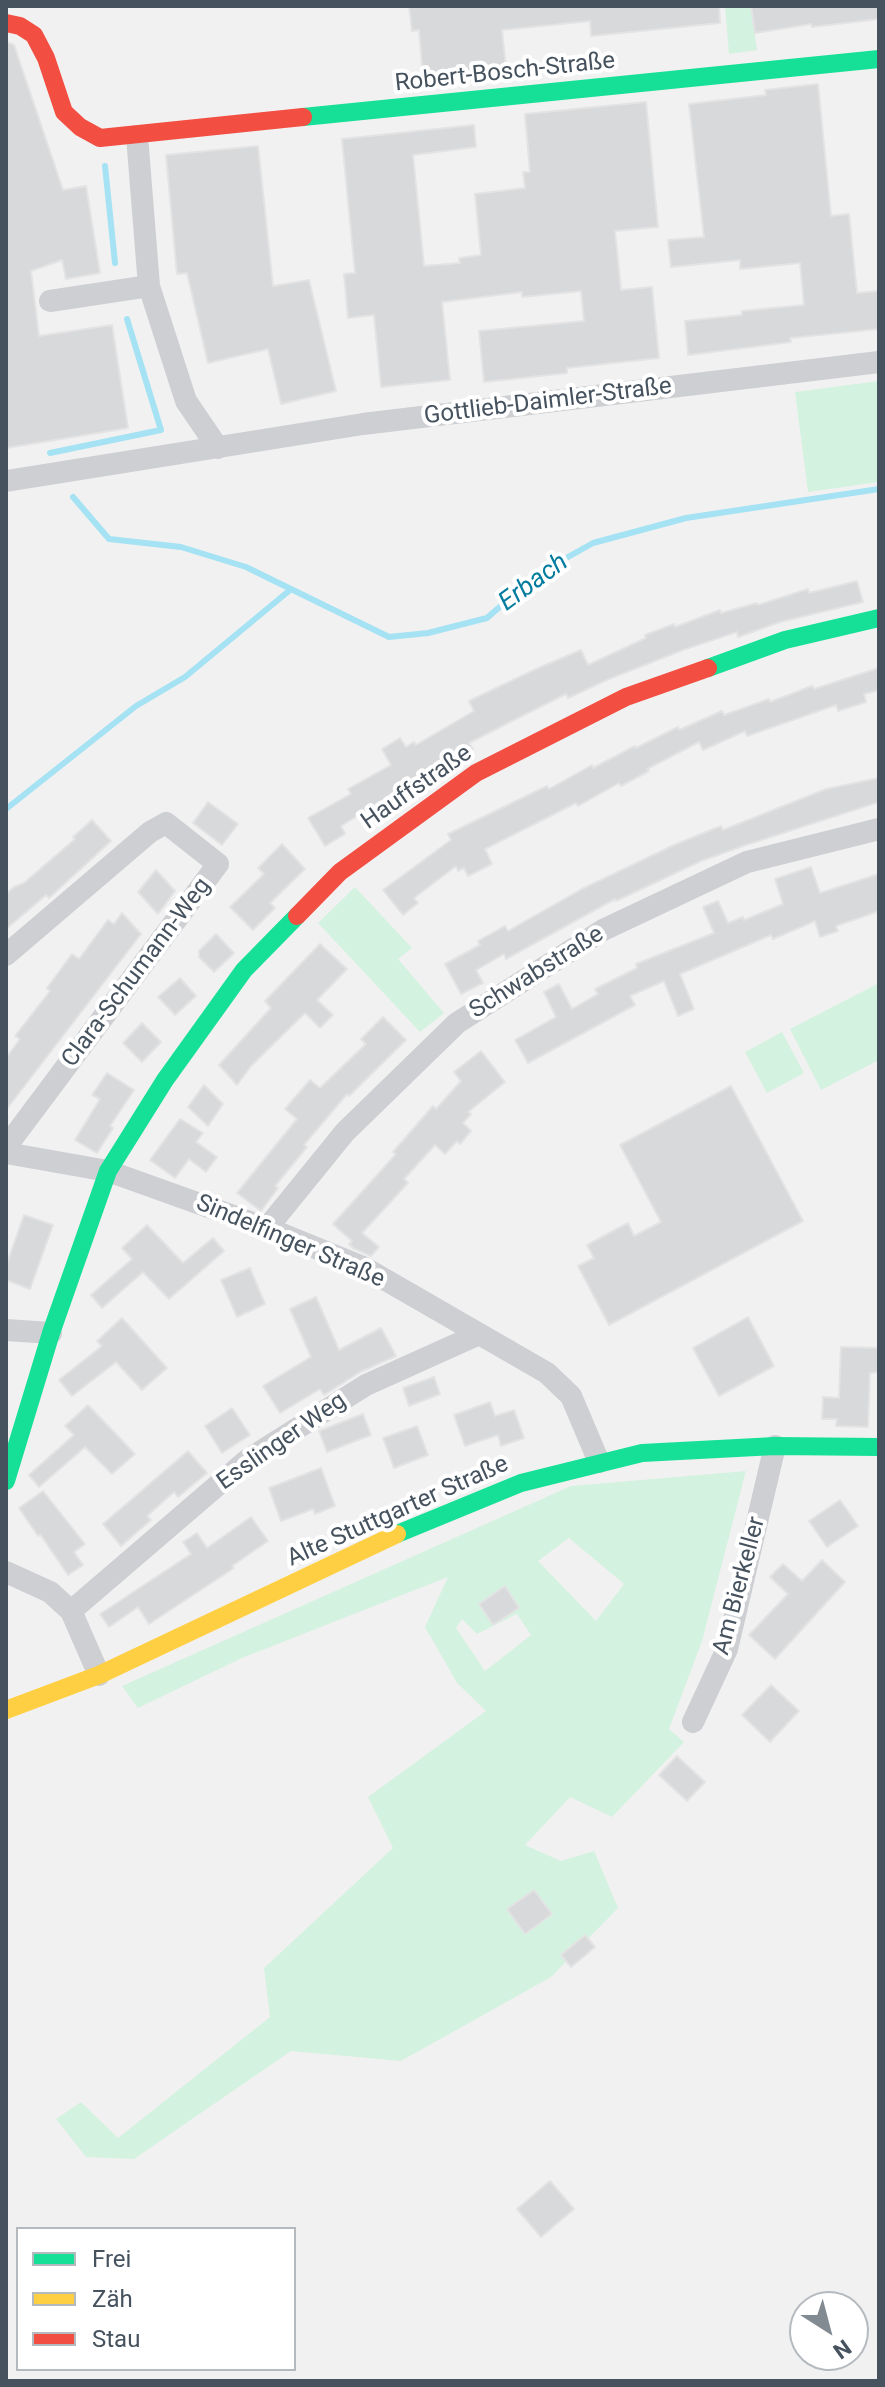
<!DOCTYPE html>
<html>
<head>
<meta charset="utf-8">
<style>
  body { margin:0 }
  #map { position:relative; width:885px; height:2387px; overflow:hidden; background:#f2f1f1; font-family:Roboto,sans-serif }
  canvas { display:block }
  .frame { position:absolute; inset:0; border:8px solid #46535f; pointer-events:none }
  .legend { position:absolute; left:16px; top:2227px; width:280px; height:144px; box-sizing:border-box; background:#fff; border:2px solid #b5babf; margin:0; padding:10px 14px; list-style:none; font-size:24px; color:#46535f }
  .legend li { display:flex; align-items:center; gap:16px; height:40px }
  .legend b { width:40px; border:2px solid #b5babf }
  .north { position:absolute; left:789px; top:2291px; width:80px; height:80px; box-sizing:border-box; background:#fff; border:2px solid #b5babf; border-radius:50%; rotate:144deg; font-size:22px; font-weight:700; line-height:32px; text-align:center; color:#46535f }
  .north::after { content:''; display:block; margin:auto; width:28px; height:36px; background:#828a92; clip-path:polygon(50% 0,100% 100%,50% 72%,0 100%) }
</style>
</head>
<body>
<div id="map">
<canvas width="885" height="2387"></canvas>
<div class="frame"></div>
<ul class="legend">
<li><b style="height:10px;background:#16e098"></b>Frei</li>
<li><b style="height:10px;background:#ffcf43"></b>Zäh</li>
<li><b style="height:10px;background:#f24e42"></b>Stau</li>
</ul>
<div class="north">N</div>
</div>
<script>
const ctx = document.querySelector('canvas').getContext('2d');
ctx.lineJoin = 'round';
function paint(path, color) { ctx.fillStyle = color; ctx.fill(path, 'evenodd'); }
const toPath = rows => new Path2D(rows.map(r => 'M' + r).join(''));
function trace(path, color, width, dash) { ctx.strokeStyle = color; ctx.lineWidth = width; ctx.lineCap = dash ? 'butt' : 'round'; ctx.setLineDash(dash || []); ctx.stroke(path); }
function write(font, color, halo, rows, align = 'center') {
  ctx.font = font + ' Roboto,sans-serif'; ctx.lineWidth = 8; ctx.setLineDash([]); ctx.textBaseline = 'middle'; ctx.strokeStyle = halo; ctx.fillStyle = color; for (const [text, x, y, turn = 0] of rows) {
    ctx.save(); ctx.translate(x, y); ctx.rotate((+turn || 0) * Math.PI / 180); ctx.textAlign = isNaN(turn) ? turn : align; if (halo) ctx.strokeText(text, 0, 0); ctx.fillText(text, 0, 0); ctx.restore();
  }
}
paint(toPath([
  [725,6,751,6,757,50,729,54],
  [879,381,879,482,808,492,795,392],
  [355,887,412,948,398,959,444,1013,420,1032,318,923],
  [879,983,879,1060,821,1090,790,1029],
  [782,1032,804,1073,767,1093,745,1052],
  [746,1471,702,1641,669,1729,684,1742,612,1817,570,1797,525,1845,561,1861,594,1851,618,1908,551,1977,401,2061,291,2051,134,2159,86,2157,56,2119,81,2102,118,2138,270,2017,264,1968,393,1848,368,1797,486,1711,457,1683,425,1627,448,1577,242,1658,138,1708,122,1686,571,1486],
  [569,1538,624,1584,596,1621,538,1561],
  [517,1614,531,1635,485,1671,456,1628,462,1619,477,1634]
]), '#d4f2e0');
trace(toPath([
  [105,166,115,263],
  [50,453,161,430,127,319],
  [73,497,109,539,181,547,246,567,389,637,428,633,487,618,536,575,593,543,686,518,879,489],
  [6,809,136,706,185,677,290,590]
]), '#a5e2f3', 6);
const building = toPath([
  [409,6,719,6,720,23,591,36,590,21,502,30,506,68,423,76,419,30,412,31,409,6],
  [751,6,879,6,879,19,812,27,811,24,755,33,751,6],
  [6,42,14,45,63,190,86,186,100,273,66,279,62,260,31,271,39,336,112,325,128,428,6,448,6,42],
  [818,84,831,216,849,214,857,293,879,291,879,329,790,338,791,342,688,355,685,321,742,315,742,311,804,305,800,263,740,269,740,260,671,267,668,240,704,237,689,104,766,95,765,90,818,84],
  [646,102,658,227,615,231,621,290,652,287,659,358,567,368,567,373,484,382,479,331,584,321,581,291,522,297,522,292,442,302,450,380,381,387,374,315,348,318,344,274,355,273,342,139,474,125,476,147,413,155,424,266,460,263,459,258,481,255,475,194,525,188,523,172,530,172,525,114,646,102],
  [258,146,273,286,309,280,336,391,281,404,268,349,208,363,187,273,177,274,166,155,258,146],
  [857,581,863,602,780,622,738,637,737,632,683,650,609,679,568,698,566,694,512,721,469,743,473,749,448,764,446,761,341,826,345,834,325,846,308,818,351,794,348,789,391,765,382,749,400,738,406,747,414,742,416,745,474,711,469,701,536,669,581,650,588,665,646,638,645,635,674,624,675,627,720,610,721,613,757,603,758,605,808,589,809,593,857,581],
  [879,668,879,690,864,694,866,702,838,711,836,705,747,736,745,731,703,750,699,742,647,769,649,771,621,786,619,783,578,806,576,803,485,849,492,864,468,876,464,868,458,871,456,866,414,898,418,903,403,915,383,890,451,840,448,834,547,786,549,789,592,765,593,768,635,746,636,748,678,727,679,730,722,711,724,715,769,699,770,702,812,686,814,689,879,668],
  [879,778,879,802,746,845,701,861,616,901,615,899,506,959,504,954,476,970,483,983,461,994,445,964,480,945,478,941,505,926,508,931,582,889,674,845,721,826,723,830,826,789,879,778],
  [208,802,238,824,222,845,193,823,208,802],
  [92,820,111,841,49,898,46,895,6,929,6,894,14,887,24,883,75,839,73,837,92,820],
  [282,844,305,869,270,903,275,908,253,930,230,907,264,874,258,868,282,844],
  [811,867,820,893,879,874,879,911,836,926,838,931,820,937,815,921,773,939,771,935,680,974,694,1009,678,1016,664,981,630,996,635,1005,528,1063,515,1040,556,1017,544,992,559,984,572,1009,598,994,595,989,637,968,636,964,714,933,703,907,718,901,728,923,743,917,744,920,783,904,775,879,811,867],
  [156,870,175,891,158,914,138,892,156,870],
  [122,913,141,934,6,1110,6,1058,20,1039,15,1036,50,991,47,988,72,954,79,959,108,920,114,924,122,913],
  [216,934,234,953,214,972,199,957,199,951,216,934],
  [320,944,347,969,317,1000,333,1015,320,1028,305,1013,251,1066,237,1085,219,1065,271,1008,265,1001,320,944],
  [180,978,196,996,175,1015,158,997,180,978],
  [383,1017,406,1040,349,1096,347,1094,304,1145,307,1147,275,1186,278,1188,261,1211,237,1193,297,1119,285,1109,310,1080,320,1088,366,1044,361,1039,383,1017],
  [142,1023,161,1042,142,1062,123,1043,142,1023],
  [481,1051,505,1082,468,1112,471,1114,463,1123,471,1131,460,1144,457,1141,445,1154,435,1145,404,1179,408,1183,362,1233,379,1247,371,1256,353,1248,349,1244,352,1241,333,1224,396,1154,393,1152,433,1106,436,1109,461,1081,454,1072,481,1051],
  [107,1073,134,1090,110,1126,113,1128,97,1153,75,1140,100,1099,92,1095,107,1073],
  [204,1085,223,1104,208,1126,188,1107,204,1085],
  [731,1086,803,1221,609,1325,578,1266,594,1258,587,1245,628,1223,634,1236,661,1222,620,1145,731,1086],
  [180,1119,203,1133,196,1142,217,1157,206,1172,189,1159,175,1178,150,1160,180,1119],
  [24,1215,53,1225,30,1289,6,1280,6,1266,24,1215],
  [147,1225,183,1263,213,1238,224,1251,169,1299,143,1272,102,1308,91,1295,132,1259,122,1248,147,1225],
  [250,1268,265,1304,237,1317,221,1280,250,1268],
  [316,1297,339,1350,381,1328,396,1356,360,1372,324,1395,320,1389,280,1413,263,1386,311,1357,290,1309,316,1297],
  [748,1317,774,1366,719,1396,693,1348,748,1317],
  [122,1318,167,1368,142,1390,116,1362,72,1396,59,1380,102,1346,97,1341,122,1318],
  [841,1347,879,1348,879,1372,870,1373,868,1427,836,1426,837,1419,822,1419,823,1397,839,1398,841,1347],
  [434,1377,440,1394,409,1406,403,1388,434,1377],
  [490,1402,495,1416,514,1410,524,1438,501,1446,498,1435,465,1446,454,1415,490,1402],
  [88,1405,135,1454,112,1474,85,1447,39,1487,29,1475,74,1435,65,1426,88,1405],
  [232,1408,250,1435,222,1453,205,1426,232,1408],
  [363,1414,371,1435,327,1452,319,1431,363,1414],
  [417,1426,428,1455,394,1468,383,1438,417,1426],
  [188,1451,207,1473,178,1497,174,1492,147,1516,151,1520,121,1546,103,1524,188,1451],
  [321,1468,335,1506,315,1514,313,1509,281,1521,269,1488,321,1468],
  [43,1491,85,1544,74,1552,83,1565,68,1575,40,1534,38,1536,19,1508,43,1491],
  [840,1500,858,1526,827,1547,809,1521,840,1500],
  [251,1517,268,1541,232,1566,234,1568,149,1624,138,1607,109,1627,100,1614,191,1554,183,1542,197,1533,207,1548,251,1517],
  [822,1560,845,1582,775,1659,749,1635,788,1594,770,1577,783,1564,802,1581,822,1560],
  [505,1586,519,1608,493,1625,479,1604,505,1586],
  [771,1685,799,1711,770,1742,742,1715,771,1685],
  [677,1756,705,1782,687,1801,659,1775,677,1756],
  [534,1890,552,1914,525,1934,507,1909,534,1890],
  [585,1935,595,1947,571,1967,561,1955,585,1935],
  [550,2181,574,2209,541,2237,517,2209,550,2181]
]);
paint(building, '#d8d9db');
trace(building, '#e3e3e4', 2);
trace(toPath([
  [137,136,149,286,186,401,218,448],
  [50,301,149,286],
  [6,481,363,424,879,362],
  [6,955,150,832,166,823,218,864,6,1147],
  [6,1153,108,1171,267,1228,365,1268,547,1373,571,1396,599,1462],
  [267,1228,345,1132,457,1023,603,930,747,862,879,829],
  [6,1330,51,1333],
  [6,1572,50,1592,71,1611,99,1675],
  [71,1611,247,1460,366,1385,477,1335],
  [693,1722,727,1649,775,1446]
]), '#cdcfd2', 22);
trace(toPath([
  [303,117,879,59],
  [708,668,785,640,879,618],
  [6,1481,51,1333,108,1171,165,1080,244,970,297,916],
  [397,1534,521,1483,642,1453,775,1446,879,1447]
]), '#16e098', 18);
trace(toPath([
  [6,1710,99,1675,397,1534]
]), '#ffcf43', 18);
trace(toPath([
  [6,23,20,26,34,35,46,58,64,112,80,127,100,138,303,117],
  [297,916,340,872,476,773,626,697,708,668]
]), '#f24e42', 18);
write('24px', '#46535f', '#fff', [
  ["Robert-Bosch-Straße",505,73,-6],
  ["Gottlieb-Daimler-Straße",548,402,-7],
  ["Hauffstraße",417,788,-35],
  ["Clara-Schumann-Weg",137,973,-53],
  ["Schwabstraße",537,973,-32],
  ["Sindelfinger Straße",290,1242,23],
  ["Esslinger Weg",282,1442,-35],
  ["Alte Stuttgarter Straße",398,1512,-24],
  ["Am Bierkeller",740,1586,-75]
]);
write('italic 26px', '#037c9f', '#fff', [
  ["Erbach",534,583,-36]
]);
</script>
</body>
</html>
